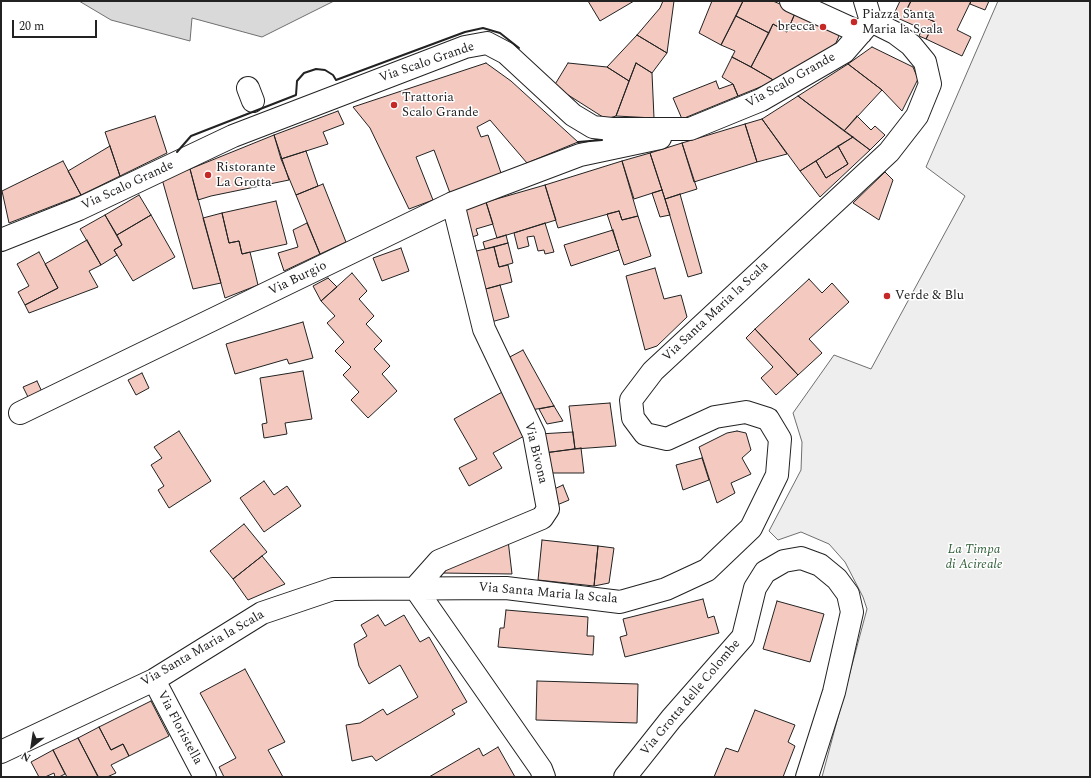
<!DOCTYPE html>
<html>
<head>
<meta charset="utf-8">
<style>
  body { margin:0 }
  #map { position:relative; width:1091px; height:778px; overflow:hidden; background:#fff; font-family:Spectral,serif }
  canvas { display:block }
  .frame { position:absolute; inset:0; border:2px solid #222; pointer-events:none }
  .north { position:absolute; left:12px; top:726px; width:40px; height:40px; -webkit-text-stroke:3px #fff; paint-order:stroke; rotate:210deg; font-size:11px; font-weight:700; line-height:16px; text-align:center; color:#222 }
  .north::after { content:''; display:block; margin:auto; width:14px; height:18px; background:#222; clip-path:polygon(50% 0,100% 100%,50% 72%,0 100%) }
  .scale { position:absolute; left:12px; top:20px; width:85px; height:18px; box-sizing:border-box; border:2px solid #222; border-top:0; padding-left:5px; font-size:12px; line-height:14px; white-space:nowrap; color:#222; -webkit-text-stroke:3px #fff; paint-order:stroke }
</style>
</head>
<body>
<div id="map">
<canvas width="1091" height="778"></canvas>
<div class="frame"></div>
<div class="north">N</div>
<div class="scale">20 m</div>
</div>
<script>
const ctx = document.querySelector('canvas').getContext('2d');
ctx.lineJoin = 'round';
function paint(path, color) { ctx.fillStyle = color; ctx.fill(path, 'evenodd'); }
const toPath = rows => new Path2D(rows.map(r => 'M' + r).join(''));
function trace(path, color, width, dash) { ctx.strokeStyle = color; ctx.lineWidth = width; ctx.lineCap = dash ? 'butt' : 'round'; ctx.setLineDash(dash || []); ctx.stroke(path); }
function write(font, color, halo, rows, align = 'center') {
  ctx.font = font + ' Spectral,serif'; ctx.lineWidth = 3; ctx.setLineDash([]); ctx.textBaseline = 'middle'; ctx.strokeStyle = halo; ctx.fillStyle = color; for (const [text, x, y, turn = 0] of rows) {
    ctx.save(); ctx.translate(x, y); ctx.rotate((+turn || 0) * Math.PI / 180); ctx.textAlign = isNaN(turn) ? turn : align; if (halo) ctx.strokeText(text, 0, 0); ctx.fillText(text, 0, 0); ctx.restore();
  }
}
const green = toPath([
  [998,1,1090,1,1090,777,822,777,867,609,863,597,845,562,829,544,801,532,778,540,769,531,801,470,802,442,793,413,834,355,871,369,965,196,926,167,998,1]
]);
paint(green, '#eee');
trace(green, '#6f6f6f', 1);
const water = toPath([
  [79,1,334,1,262,37,192,18,190,41,111,20,79,1]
]);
paint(water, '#d9d9d9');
trace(water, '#6f6f6f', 1);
const building = toPath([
  [588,1,634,1,600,21,588,1],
  [663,1,674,1,667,53,637,35,660,8,663,1],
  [712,1,743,1,721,45,699,33,712,1],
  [743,1,773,1,796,11,787,32,773,24,769,33,736,16,743,1],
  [900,1,911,1,907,9,935,22,926,39,919,36,922,29,893,16,900,1],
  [911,1,971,1,957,30,971,37,962,56,926,39,935,22,907,9,911,1],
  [971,1,989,1,985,10,970,4,971,1],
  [796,11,841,31,836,43,798,72,775,81,751,67,773,24,787,32,796,11],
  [736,16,769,33,751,67,732,57,735,51,721,45,736,16],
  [637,35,667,53,652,73,636,63,629,81,607,67,637,35],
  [872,47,913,67,918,79,902,111,882,90,848,64,872,47],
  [732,57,751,67,775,81,738,96,733,84,722,77,732,57],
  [486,63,511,81,578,142,527,163,490,120,477,127,481,137,488,135,501,173,450,193,434,150,416,157,433,200,409,209,370,128,353,107,486,63],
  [568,63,607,67,629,81,616,116,606,119,554,86,568,63],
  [636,63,652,73,654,118,616,116,636,63],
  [848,64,882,90,844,131,798,96,848,64],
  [716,81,719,89,733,84,738,96,682,119,673,98,716,81],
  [798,96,853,137,800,171,762,119,798,96],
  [338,111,344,124,323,132,328,144,281,159,274,135,338,111],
  [155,116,167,153,120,176,105,132,155,116],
  [857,116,871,130,875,126,885,135,870,150,844,131,857,116],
  [762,119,787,154,757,162,745,124,762,119],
  [745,124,757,162,694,182,682,143,745,124],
  [274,135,289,180,211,196,198,200,190,169,274,135],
  [853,137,870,150,820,197,800,171,816,161,826,178,848,164,838,146,853,137],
  [682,143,697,189,665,199,650,153,682,143],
  [110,146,120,176,81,195,68,171,110,146],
  [838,146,848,164,826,178,816,161,838,146],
  [306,151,318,186,296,195,281,159,306,151],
  [650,153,662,190,634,199,622,161,650,153],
  [63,161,81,195,9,223,2,191,63,161],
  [622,161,638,216,622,220,619,211,558,228,545,185,622,161],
  [190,169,221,283,193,289,162,179,190,169],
  [885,172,893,180,879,220,853,203,885,172],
  [323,184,346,242,320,254,296,195,323,184],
  [545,185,556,220,497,238,486,202,545,185],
  [662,190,670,215,660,217,652,193,662,190],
  [680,194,702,273,688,277,665,199,680,194],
  [139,195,151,215,117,235,105,215,139,195],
  [276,201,287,244,242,254,239,241,229,243,222,213,276,201],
  [486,202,493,224,476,229,478,235,469,238,460,210,486,202],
  [619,211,622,220,638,216,651,256,624,265,607,214,619,211],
  [222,213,229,243,239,241,242,254,250,252,258,285,225,298,203,218,222,213],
  [105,215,122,245,114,250,117,255,101,265,80,229,105,215],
  [151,215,175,257,133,281,114,250,122,245,117,235,151,215],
  [307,223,320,254,284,271,278,253,298,247,293,230,307,223],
  [545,223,554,252,545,254,544,250,538,251,534,236,527,237,529,246,518,249,514,233,545,223],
  [613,230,619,250,571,266,564,245,613,230],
  [506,235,508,243,485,249,483,242,506,235],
  [87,240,101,265,89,271,98,287,29,313,25,305,58,288,45,264,87,240],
  [508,243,513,263,499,267,494,247,508,243],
  [494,247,499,267,508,265,512,282,482,290,472,252,494,247],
  [401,248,409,271,382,281,373,258,401,248],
  [39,252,58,288,25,305,18,292,29,286,17,264,39,252],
  [655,268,664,299,681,295,687,317,657,346,645,350,626,276,655,268],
  [352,273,367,291,359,299,374,316,366,324,382,341,374,349,390,366,382,374,397,391,368,418,351,400,359,392,343,375,351,367,335,351,344,342,327,323,335,316,321,301,352,273],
  [328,278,337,287,321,301,313,286,328,278],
  [809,279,822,293,832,283,849,302,809,339,822,353,798,375,755,329,809,279],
  [500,285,509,317,491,322,482,290,500,285],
  [303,322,313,358,289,364,287,359,235,374,226,344,303,322],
  [755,329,798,375,776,395,761,378,773,367,746,338,755,329],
  [523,350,554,406,531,410,504,360,523,350],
  [303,371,312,419,285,423,287,434,264,438,262,424,267,423,260,378,303,371],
  [142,373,149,388,136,395,128,380,142,373],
  [37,381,43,394,30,401,23,387,37,381],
  [504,391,526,435,493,453,502,468,469,486,459,468,477,459,454,419,504,391],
  [610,403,616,446,575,449,569,406,610,403],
  [554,406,563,421,547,424,539,409,554,406],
  [179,431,211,481,169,508,158,490,164,486,151,465,162,458,154,447,179,431],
  [737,431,746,433,751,450,742,458,751,474,731,483,735,493,717,503,699,447,727,433,737,431],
  [573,432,575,449,544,453,539,434,573,432],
  [581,448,584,473,547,473,544,453,581,448],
  [702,458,709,480,683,490,676,465,702,458],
  [264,481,274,495,287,486,301,506,264,532,240,498,264,481],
  [563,485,569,500,557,505,552,490,563,485],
  [244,524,267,552,233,579,210,551,244,524],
  [508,540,512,574,442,573,442,565,508,540],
  [542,540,598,546,594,586,538,580,542,540],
  [598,546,614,548,609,583,594,586,598,546],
  [262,556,285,584,248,600,233,579,262,556],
  [703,599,708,618,714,616,719,633,625,657,620,637,627,635,623,619,703,599],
  [777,601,824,614,810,662,763,649,777,601],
  [506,610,588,617,587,636,594,636,593,655,498,647,500,628,504,628,506,610],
  [378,615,385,626,404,615,420,642,429,637,467,702,452,710,455,714,376,761,372,756,352,761,346,725,360,723,383,709,387,715,418,697,400,665,369,684,359,666,354,644,367,636,361,625,378,615],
  [245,669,285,742,268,750,283,777,224,777,219,767,236,758,200,693,245,669],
  [537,681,638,684,637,723,536,720,537,681],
  [151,701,169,736,129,756,123,744,111,750,99,727,151,701],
  [755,710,795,725,788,742,795,746,783,777,714,777,726,748,738,752,755,710],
  [99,727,111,750,123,744,129,756,111,765,116,773,107,777,98,777,78,738,99,727],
  [78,738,98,776,96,777,67,777,53,750,78,738],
  [498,747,515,777,429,777,479,748,483,756,498,747],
  [53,750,65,774,59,777,55,777,54,773,45,777,39,777,31,762,53,750]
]);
paint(building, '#f3c9c0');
trace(building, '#222', 1);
const street = toPath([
  [791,1,861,33],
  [865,1,871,21],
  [248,88,253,101],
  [453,203,484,329,534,434,548,509,542,518,439,561,415,588,541,769,544,777],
  [1,240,79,209,233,136,465,47,487,43,506,53,573,115,593,127,612,129,690,129,761,100,844,52,871,21],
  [20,413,453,203,580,155,660,138],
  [154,680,205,777],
  [1,752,154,680,262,613,333,589,506,588,620,602,666,589,707,570,751,528,777,475,780,439,768,419,746,412,715,417,667,439,645,434,633,418,631,400,653,371,889,152,917,116,930,84,925,62,911,45,895,33,871,21],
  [625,777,671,719,743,637,755,588,765,572,784,561,801,558,820,565,837,579,848,594,852,612,834,692,807,777]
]);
trace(street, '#222', 24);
trace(street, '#fff', 22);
trace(toPath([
  [578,142,602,140],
  [177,152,191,136,296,95,297,81,304,73,316,69,325,70,333,75,336,80,465,32,483,28,500,33,519,48]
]), '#222', 2);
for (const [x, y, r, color] of [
  [854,22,4,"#c62828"],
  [823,27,4,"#c62828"],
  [394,105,4,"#c62828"],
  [208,175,4,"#c62828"],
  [887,296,4,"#c62828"]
]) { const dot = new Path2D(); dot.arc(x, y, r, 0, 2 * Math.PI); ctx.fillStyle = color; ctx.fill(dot); trace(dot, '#fff', 1.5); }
write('13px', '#222', '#fff', [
  ["Piazza Santa",862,15],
  ["Maria la Scala",862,30],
  ["brecca",815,27,"right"],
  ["Trattoria",402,98],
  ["Scalo Grande",402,113],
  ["Ristorante",216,168],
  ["La Grotta",216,183],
  ["Verde & Blu",895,296]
], 'left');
write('13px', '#222', '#fff', [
  ["Via Scalo Grande",427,63,-19],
  ["Via Scalo Grande",791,81,-29],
  ["Via Scalo Grande",128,186,-25],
  ["Via Burgio",298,279,-26],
  ["Via Santa Maria la Scala",716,312,-43],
  ["Via Bivona",535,453,76],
  ["Via Santa Maria la Scala",548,594,5],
  ["Via Santa Maria la Scala",203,649,-30],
  ["Via Grotta delle Colombe",691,698,-50],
  ["Via Floristella",179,728,62]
]);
write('italic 13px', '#2f5e38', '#fff', [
  ["La Timpa",974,550],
  ["di Acireale",974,565]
]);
</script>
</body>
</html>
